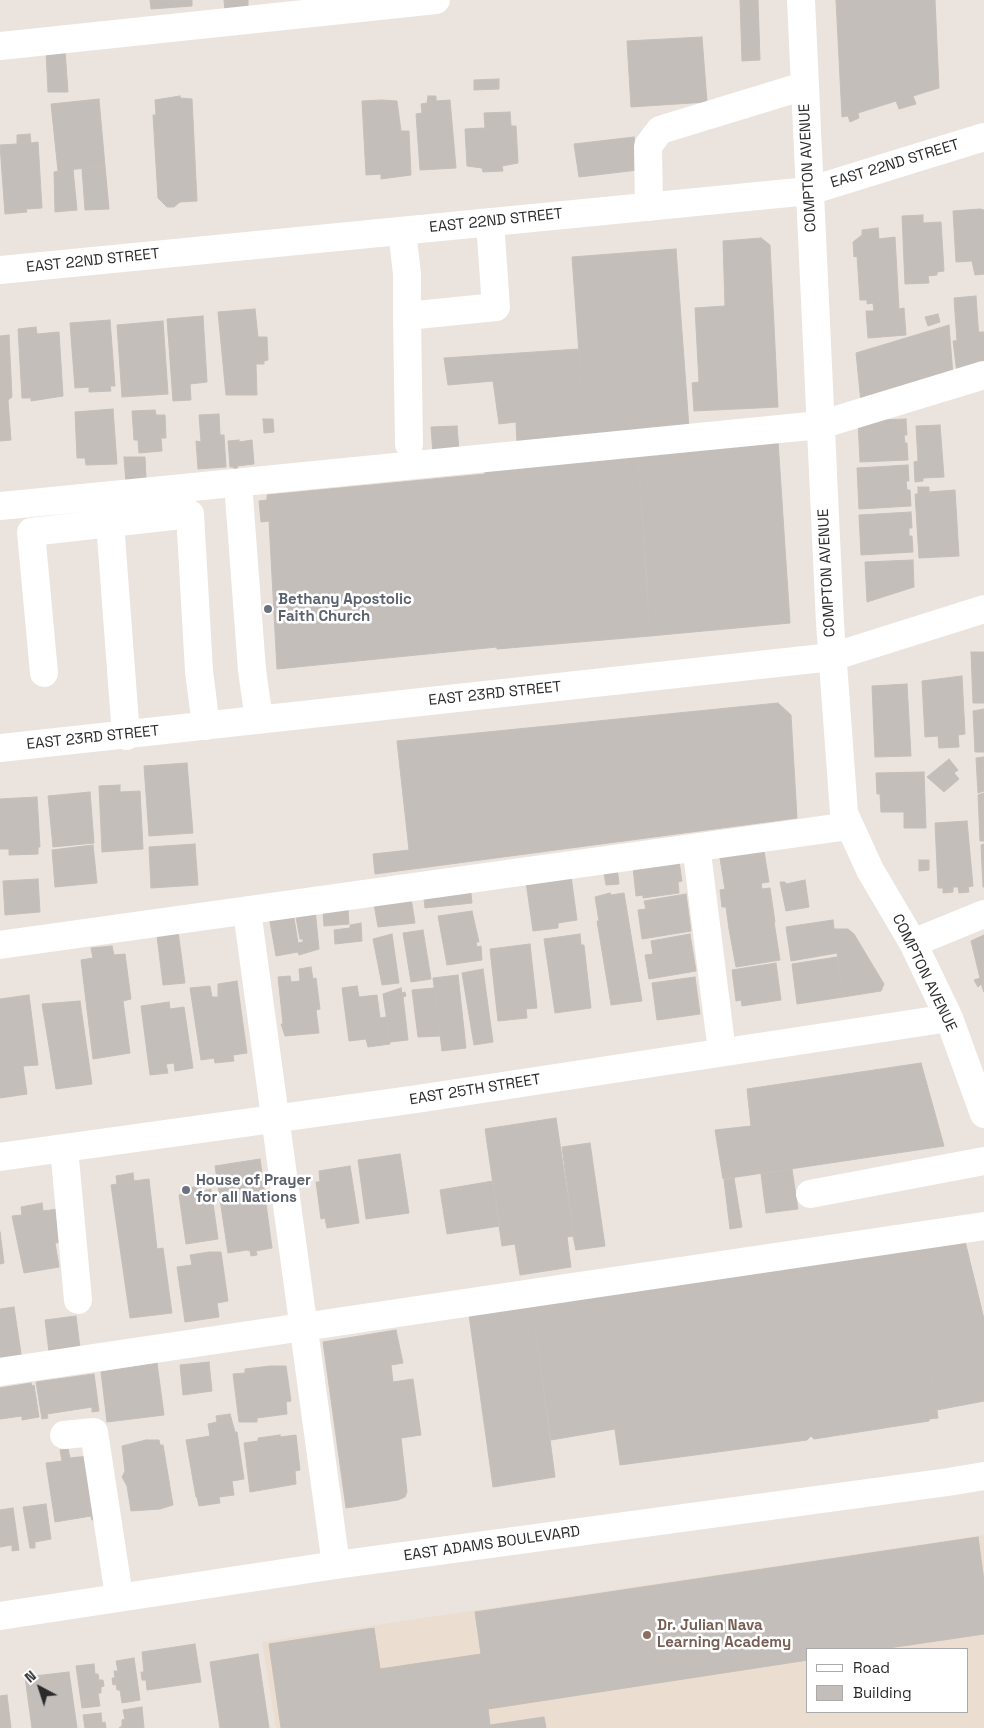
<!DOCTYPE html>
<html>
<head>
<meta charset="utf-8">
<style>
  body { margin:0 }
  #map { position:relative; width:984px; height:1728px; overflow:hidden; background:#ebe3de; font-family:"Space Grotesk",sans-serif }
  canvas { display:block }
  .legend { position:absolute; left:806px; top:1648px; width:162px; height:65px; box-sizing:border-box; background:#fff; border:1px solid #aaa; margin:0; padding:6px 9px; list-style:none; font-size:15px; color:#2b2b2b }
  .legend li { display:flex; align-items:center; gap:10px; height:25px }
  .legend b { width:25px; border:1px solid #aaa }
  .north { position:absolute; left:15px; top:1663px; width:50px; height:50px; -webkit-text-stroke:4px #fff; paint-order:stroke; rotate:320deg; font-size:14px; font-weight:700; line-height:20px; text-align:center; color:#2b2b2b }
  .north::after { content:''; display:block; margin:auto; width:18px; height:22px; background:#2b2b2b; clip-path:polygon(50% 0,100% 100%,50% 72%,0 100%) }
</style>
</head>
<body>
<div id="map">
<canvas width="984" height="1728"></canvas>
<ul class="legend">
<li><b style="height:6px;background:#fff"></b>Road</li>
<li><b style="height:14px;background:#c4beba"></b>Building</li>
</ul>
<div class="north">N</div>
</div>
<script>
const ctx = document.querySelector('canvas').getContext('2d');
ctx.lineJoin = 'round';
function paint(path, color) { ctx.fillStyle = color; ctx.fill(path, 'evenodd'); }
const toPath = rows => new Path2D(rows.map(r => 'M' + r).join(''));
function trace(path, color, width, dash) { ctx.strokeStyle = color; ctx.lineWidth = width; ctx.lineCap = dash ? 'butt' : 'round'; ctx.setLineDash(dash || []); ctx.stroke(path); }
function write(font, color, halo, rows, align = 'center') {
  ctx.font = font + ' "Space Grotesk",sans-serif'; ctx.lineWidth = 5; ctx.setLineDash([]); ctx.textBaseline = 'middle'; ctx.strokeStyle = halo; ctx.fillStyle = color; for (const [text, x, y, turn = 0] of rows) {
    ctx.save(); ctx.translate(x, y); ctx.rotate((+turn || 0) * Math.PI / 180); ctx.textAlign = isNaN(turn) ? turn : align; if (halo) ctx.strokeText(text, 0, 0); ctx.fillText(text, 0, 0); ctx.restore();
  }
}
paint(toPath([
  [984,1535,984,1728,276,1728,262,1642],
  [808,1649,968,1649,968,1712,808,1712]
]), '#ebddd0');
const building = toPath([
  [150,0,192,0,192,6,151,9,150,0],
  [224,0,248,0,248,10,225,11,224,0],
  [740,0,758,0,760,60,742,61,740,0],
  [836,0,935,0,939,88,913,96,916,104,899,109,896,101,858,113,859,118,850,122,848,116,842,117,836,0],
  [702,37,707,102,631,107,627,41,702,37],
  [65,50,68,92,48,92,46,51,65,50],
  [499,79,499,89,474,90,474,80,499,79],
  [180,96,180,98,192,99,197,201,180,202,174,207,167,207,158,198,153,115,156,115,155,100,180,96],
  [428,96,436,96,436,101,450,100,456,168,420,170,416,114,422,113,421,104,427,103,428,96],
  [99,99,105,166,58,171,51,104,99,99],
  [382,100,397,101,401,131,409,131,411,175,381,179,381,174,366,175,362,101,382,100],
  [510,112,511,126,516,126,518,163,502,166,503,171,483,172,482,168,467,166,465,129,485,128,484,113,510,112],
  [30,134,31,143,38,142,42,208,26,209,27,212,5,214,0,145,17,144,17,135,30,134],
  [634,137,638,170,579,177,574,144,634,137],
  [105,166,109,209,85,210,82,169,105,166],
  [73,169,77,210,55,212,54,172,73,169],
  [980,209,984,210,984,274,975,275,972,261,956,262,953,211,980,209],
  [923,215,923,223,941,222,944,271,937,272,937,275,928,276,929,283,905,284,902,216,923,215],
  [878,228,879,239,895,237,899,309,904,308,906,335,868,338,866,311,874,311,873,303,867,304,867,300,860,300,857,256,854,257,853,242,862,235,862,230,878,228],
  [761,238,770,245,778,407,694,411,692,383,699,382,695,308,725,306,723,241,761,238],
  [676,249,689,428,585,436,572,257,676,249],
  [976,296,979,339,957,341,954,298,976,296],
  [255,309,258,337,267,337,268,360,264,361,264,364,256,364,257,395,226,395,218,312,255,309],
  [938,314,940,322,928,326,925,317,938,314],
  [203,316,207,382,190,384,191,400,173,401,167,319,203,316],
  [110,320,115,386,110,386,111,391,89,392,89,387,75,388,70,323,110,320],
  [163,321,168,394,122,397,117,325,163,321],
  [949,325,953,375,861,402,856,353,949,325],
  [36,327,37,334,59,332,63,396,31,401,31,398,22,398,18,329,36,327],
  [978,332,984,332,984,365,957,373,953,341,979,339,978,332],
  [9,335,12,397,8,400,11,440,0,441,0,336,9,335],
  [579,349,585,436,517,444,516,422,499,424,493,381,448,385,444,358,579,349],
  [113,409,117,464,86,465,85,458,77,458,75,412,113,409],
  [155,410,156,415,165,415,166,438,161,438,162,451,139,453,138,440,134,440,132,411,155,410],
  [219,414,220,435,224,435,226,467,198,469,196,441,201,442,199,415,219,414],
  [263,419,273,419,274,432,264,433,263,419],
  [906,419,907,435,904,435,905,443,907,443,908,460,860,462,858,421,906,419],
  [940,425,944,477,923,478,923,481,915,482,914,462,918,461,916,426,940,425],
  [457,426,459,451,433,454,431,427,457,426],
  [239,440,239,442,252,440,254,464,237,466,238,470,234,470,234,467,230,467,228,441,239,440],
  [778,441,790,623,650,636,647,579,705,573,698,449,778,441],
  [698,449,705,573,647,579,638,456,698,449],
  [638,456,650,636,497,649,497,647,277,669,269,521,261,522,259,501,267,500,267,495,485,474,485,471,638,456],
  [124,457,145,457,146,479,126,483,124,457],
  [908,465,909,481,906,481,907,490,910,490,911,506,859,509,857,468,908,465],
  [918,487,929,487,929,492,955,490,959,556,919,558,915,494,918,494,918,487],
  [911,512,912,528,909,528,909,536,912,536,913,552,861,555,859,515,911,512],
  [913,560,914,587,867,602,865,562,913,560],
  [971,652,984,652,984,703,973,703,971,652],
  [962,676,965,734,958,735,959,747,939,748,938,736,925,737,922,681,962,676],
  [907,684,911,756,875,757,872,686,907,684],
  [778,703,791,715,797,818,375,874,373,854,409,850,397,741,778,703],
  [984,709,984,752,975,752,973,711,984,709],
  [984,757,984,791,978,793,976,758,984,757],
  [949,759,958,770,954,773,959,779,944,792,927,777,949,759],
  [187,763,193,833,149,836,144,766,187,763],
  [924,772,926,828,904,828,904,812,881,812,880,794,877,794,876,773,924,772],
  [120,785,120,792,140,791,143,849,102,852,99,786,120,785],
  [90,792,94,843,53,847,48,796,90,792],
  [984,793,984,841,980,841,978,795,984,793],
  [37,797,40,847,38,847,38,854,9,855,9,849,0,849,0,799,37,797],
  [967,821,973,886,968,887,969,892,959,893,958,887,953,887,953,892,943,893,943,888,938,888,935,823,967,821],
  [195,844,198,885,151,888,149,847,195,844],
  [984,844,984,887,983,887,981,845,984,844],
  [93,845,97,883,55,887,52,850,93,845],
  [763,845,769,882,725,889,719,852,763,845],
  [678,855,682,881,678,882,679,893,643,898,643,895,636,896,633,867,678,855],
  [919,860,929,860,929,870,919,871,919,860],
  [617,867,619,884,606,885,603,868,617,867],
  [571,876,577,920,558,923,558,928,533,931,526,882,571,876],
  [38,879,40,912,5,915,3,881,38,879],
  [805,880,809,907,786,911,780,882,785,882,786,884,805,880],
  [761,883,762,889,770,888,775,922,729,929,726,907,722,907,720,890,761,883],
  [470,884,472,903,425,908,423,890,470,884],
  [610,893,611,895,624,893,642,1001,611,1005,597,921,599,921,595,897,610,893],
  [686,894,691,931,642,939,638,910,646,909,644,901,686,894],
  [411,898,415,923,378,927,374,904,411,898],
  [348,908,349,924,324,926,323,911,348,908],
  [315,909,319,949,299,955,298,952,276,956,269,916,293,912,298,943,303,942,303,939,300,939,295,912,315,909],
  [472,911,479,942,476,942,477,947,481,946,482,960,447,965,438,916,472,911],
  [833,920,837,953,791,961,786,927,833,920],
  [774,922,780,960,736,967,729,929,774,922],
  [361,923,362,941,335,944,334,930,350,928,350,925,361,923],
  [156,928,178,931,185,983,163,985,156,928],
  [834,929,848,929,854,934,884,984,881,991,843,997,834,929],
  [423,930,431,979,411,982,403,933,423,930],
  [392,934,399,983,382,985,373,939,392,934],
  [580,934,581,945,584,945,591,1008,555,1013,544,939,580,934],
  [690,934,696,971,649,979,645,955,653,954,651,941,690,934],
  [984,935,984,992,981,984,978,987,974,980,980,978,971,941,984,935],
  [530,944,537,1008,526,1009,527,1018,498,1021,490,949,530,944],
  [112,946,114,955,125,954,131,999,123,1001,130,1053,93,1059,81,960,93,958,91,948,112,946],
  [837,957,843,997,797,1004,792,964,837,957],
  [776,963,781,1000,742,1006,741,1000,736,1001,732,970,776,963],
  [311,967,313,979,316,978,320,1009,316,1010,319,1033,285,1036,281,1024,283,1024,278,977,290,976,291,982,300,981,299,969,311,967],
  [483,969,493,1042,474,1045,462,973,483,969],
  [458,975,466,1048,442,1051,433,978,458,975],
  [695,977,700,1014,657,1020,652,983,695,977],
  [237,981,247,1053,233,1055,234,1061,215,1063,214,1058,201,1060,190,988,210,986,212,997,218,997,218,984,237,981],
  [357,986,359,997,377,995,380,1018,386,1017,390,1044,368,1047,366,1039,349,1041,342,988,357,986],
  [401,988,402,993,405,992,406,996,403,997,408,1040,390,1042,383,994,401,988],
  [434,988,440,1036,418,1037,412,990,434,988],
  [29,995,38,1065,23,1066,27,1094,0,1098,0,999,29,995],
  [80,1001,92,1084,56,1089,42,1004,80,1001],
  [169,1002,170,1009,184,1007,193,1068,175,1071,174,1063,166,1064,168,1073,150,1075,141,1006,169,1002],
  [921,1063,944,1146,723,1179,715,1130,751,1126,747,1089,921,1063],
  [556,1118,576,1250,573,1236,567,1237,571,1267,520,1275,515,1244,502,1246,485,1129,556,1118],
  [590,1143,605,1246,576,1250,562,1147,590,1143],
  [400,1154,409,1213,366,1219,358,1160,400,1154],
  [260,1159,272,1248,256,1251,257,1255,251,1256,250,1251,247,1250,228,1253,215,1166,260,1159],
  [350,1166,359,1223,327,1228,325,1218,321,1219,316,1182,320,1182,319,1171,350,1166],
  [792,1169,798,1209,766,1213,761,1174,792,1169],
  [133,1173,134,1181,149,1179,157,1249,163,1248,172,1313,130,1318,111,1185,117,1184,116,1176,133,1173],
  [734,1178,742,1227,730,1229,724,1180,734,1178],
  [493,1181,500,1226,447,1234,440,1190,493,1181],
  [201,1186,202,1191,211,1189,218,1239,186,1244,179,1195,188,1193,187,1188,201,1186],
  [42,1203,43,1211,58,1209,63,1242,55,1243,59,1267,24,1273,12,1216,22,1215,21,1207,42,1203],
  [0,1232,4,1263,0,1264,0,1232],
  [965,1241,984,1319,984,1401,937,1410,913,1248,965,1241],
  [913,1248,938,1418,929,1419,929,1421,814,1439,811,1436,807,1440,620,1465,596,1295,913,1248],
  [209,1252,221,1252,228,1301,217,1303,219,1317,185,1322,177,1267,192,1265,190,1255,209,1252],
  [596,1295,615,1429,551,1440,532,1305,596,1295],
  [532,1305,555,1477,493,1487,469,1315,532,1305],
  [14,1307,22,1360,0,1363,0,1309,14,1307],
  [76,1316,80,1348,49,1352,45,1320,76,1316],
  [396,1330,403,1363,391,1365,393,1382,413,1379,421,1435,401,1438,407,1492,405,1497,398,1500,346,1508,323,1342,396,1330],
  [209,1362,212,1391,183,1395,180,1365,209,1362],
  [157,1363,164,1415,107,1422,101,1372,157,1363],
  [270,1366,286,1366,291,1401,286,1402,287,1414,257,1418,257,1422,239,1422,233,1374,245,1373,245,1369,270,1366],
  [94,1374,99,1411,92,1412,92,1407,47,1414,48,1418,42,1419,36,1382,94,1374],
  [31,1383,32,1386,34,1385,39,1417,22,1420,22,1416,0,1419,0,1388,31,1383],
  [230,1414,235,1432,237,1432,244,1479,232,1481,234,1495,219,1497,220,1503,199,1506,197,1497,196,1497,186,1440,210,1436,208,1424,217,1422,216,1416,230,1414],
  [280,1435,280,1437,296,1435,300,1470,295,1471,296,1484,250,1492,244,1443,258,1441,258,1438,280,1435],
  [146,1440,159,1440,160,1445,163,1445,173,1505,160,1509,131,1511,127,1486,122,1477,125,1471,122,1446,146,1440],
  [68,1449,70,1458,88,1456,103,1519,92,1520,91,1516,55,1522,46,1463,62,1461,60,1450,68,1449],
  [46,1504,51,1539,35,1542,35,1548,30,1548,23,1507,46,1504],
  [13,1508,19,1550,12,1551,12,1545,0,1547,0,1510,13,1508],
  [978,1537,984,1581,984,1634,882,1649,808,1649,808,1660,488,1709,490,1725,544,1717,546,1728,281,1728,269,1644,374,1628,380,1669,481,1654,475,1612,978,1537],
  [195,1644,201,1682,147,1690,146,1680,142,1680,141,1672,144,1672,142,1652,195,1644],
  [258,1654,269,1728,220,1728,210,1662,258,1654],
  [134,1658,140,1700,122,1703,120,1690,117,1690,116,1684,113,1685,112,1678,115,1678,114,1671,118,1671,116,1661,134,1658],
  [94,1664,95,1674,98,1674,99,1680,103,1680,104,1686,101,1687,101,1693,98,1693,100,1706,82,1708,76,1666,94,1664],
  [69,1672,77,1728,32,1728,25,1677,69,1672],
  [7,1695,11,1728,0,1728,0,1696,7,1695],
  [142,1707,144,1728,119,1728,122,1726,122,1720,125,1719,123,1710,142,1707],
  [101,1713,102,1723,105,1722,106,1728,85,1728,83,1715,101,1713]
]);
paint(building, '#c4beba');
trace(building, '#c6beb8', 1);
trace(toPath([
  [801,0,830,623,844,813,870,870,913,943,949,1018,984,1114],
  [0,46,436,0],
  [649,207,648,146,660,130,804,86],
  [402,231,407,274,407,316],
  [0,270,809,191,984,137],
  [409,444,407,316,496,307,490,222],
  [238,483,252,670,259,720],
  [0,506,820,425,984,375],
  [110,523,126,736],
  [44,673,31,532,190,514,199,671,206,726],
  [0,748,832,657,984,609],
  [698,861,722,1052],
  [247,911,336,1565],
  [913,943,984,914],
  [0,945,849,826],
  [64,1148,78,1300],
  [0,1157,417,1099,949,1018],
  [810,1194,984,1161],
  [0,1372,984,1226],
  [64,1435,94,1432,119,1596],
  [0,1616,336,1565,948,1482,984,1476]
]), '#fff', 28);
for (const [x, y, r, color] of [
  [268,609,5,"#6b7280"],
  [186,1190,5,"#6b7280"],
  [647,1635,5,"#8d6e63"]
]) { const dot = new Path2D(); dot.arc(x, y, r, 0, 2 * Math.PI); ctx.fillStyle = color; ctx.fill(dot); trace(dot, '#fff', 2); }
write('15px', '#2b2b2b', '#fff', [
  ["EAST 22ND STREET",895,164,-17],
  ["COMPTON AVENUE",808,168,-93],
  ["EAST 22ND STREET",496,221,-6],
  ["EAST 22ND STREET",93,261,-6],
  ["COMPTON AVENUE",827,573,-93],
  ["EAST 23RD STREET",495,694,-6],
  ["EAST 23RD STREET",93,738,-6],
  ["COMPTON AVENUE",924,973,64],
  ["EAST 25TH STREET",475,1090,-9],
  ["EAST ADAMS BOULEVARD",492,1544,-8]
]);
write('bold 15px', '#5b616d', '#fff', [
  ["Bethany Apostolic",278,600],
  ["Faith Church",278,617],
  ["House of Prayer",196,1181],
  ["for all Nations",196,1198]
], 'left');
write('bold 15px', '#785e54', '#fff', [
  ["Dr. Julian Nava",657,1626],
  ["Learning Academy",657,1643]
], 'left');
</script>
</body>
</html>
